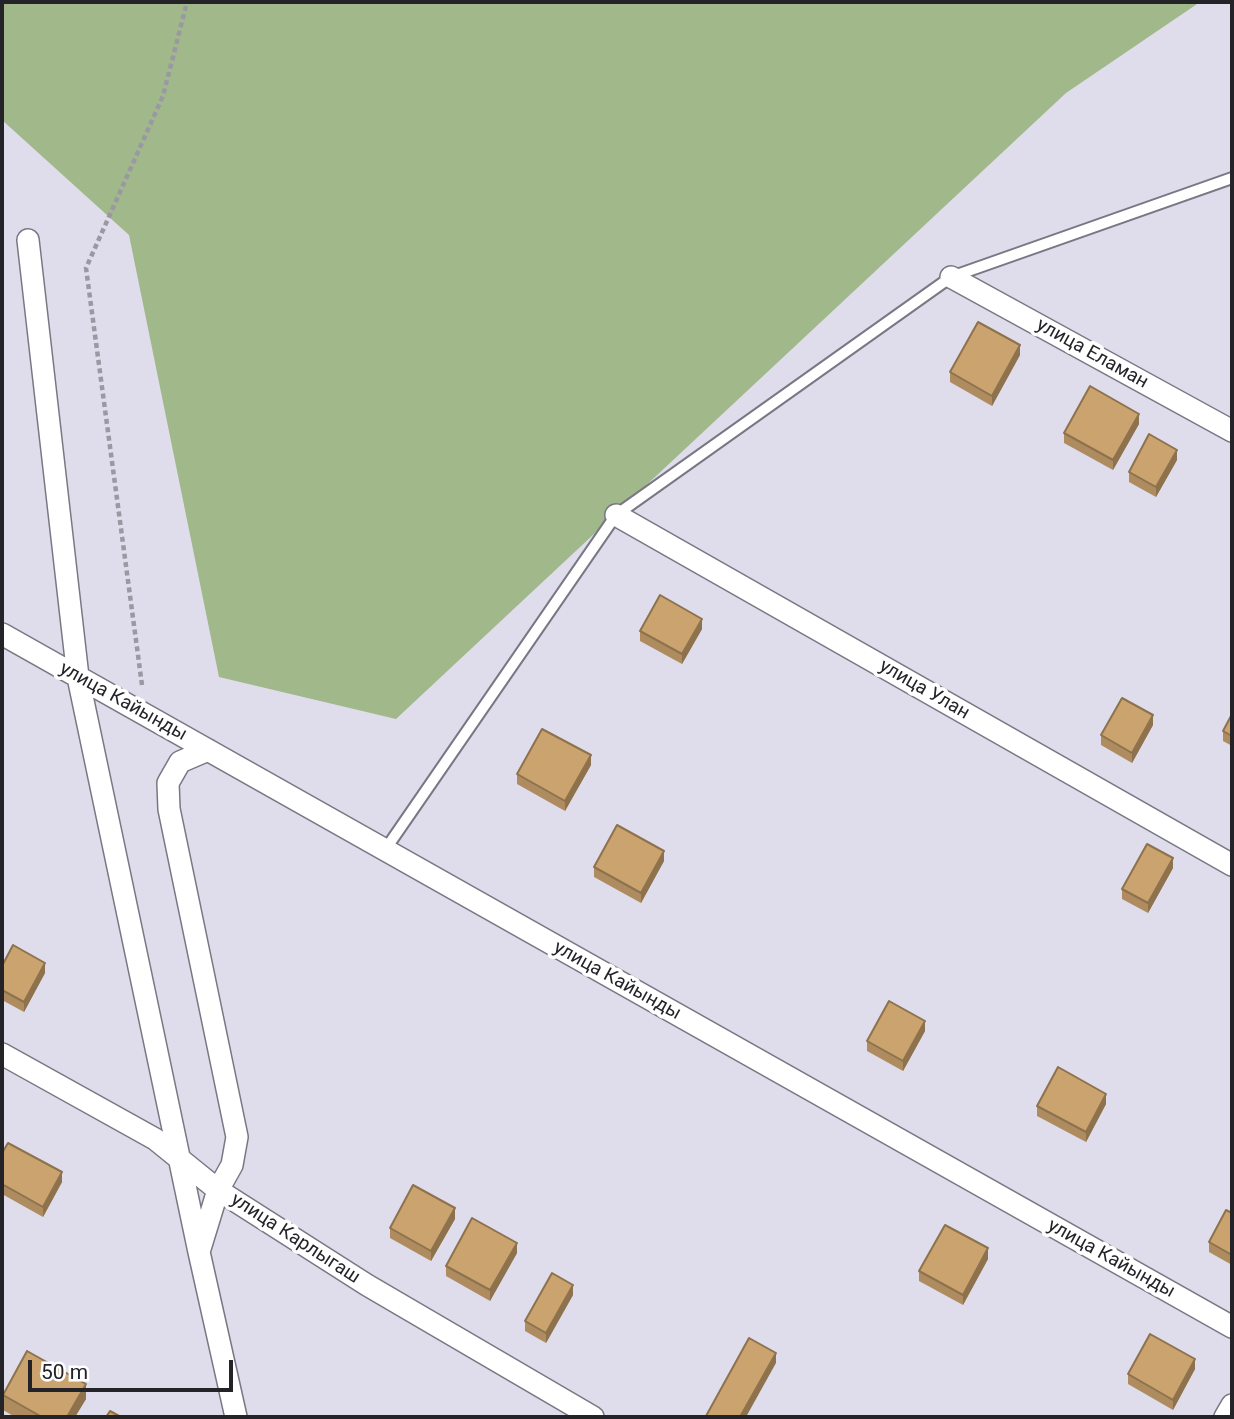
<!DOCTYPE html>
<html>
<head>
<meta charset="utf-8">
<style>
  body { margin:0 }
  #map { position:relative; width:1234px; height:1419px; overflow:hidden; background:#dfddeb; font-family:Roboto,sans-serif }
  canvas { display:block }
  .frame { position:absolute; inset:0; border:4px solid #242328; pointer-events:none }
  .scale { position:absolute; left:28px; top:1360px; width:205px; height:32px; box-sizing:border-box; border:4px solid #242328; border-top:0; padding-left:9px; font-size:21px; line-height:24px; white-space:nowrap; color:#242328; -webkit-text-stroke:5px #fff; paint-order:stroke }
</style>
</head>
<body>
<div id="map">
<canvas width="1234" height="1419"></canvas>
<div class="frame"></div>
<div class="scale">50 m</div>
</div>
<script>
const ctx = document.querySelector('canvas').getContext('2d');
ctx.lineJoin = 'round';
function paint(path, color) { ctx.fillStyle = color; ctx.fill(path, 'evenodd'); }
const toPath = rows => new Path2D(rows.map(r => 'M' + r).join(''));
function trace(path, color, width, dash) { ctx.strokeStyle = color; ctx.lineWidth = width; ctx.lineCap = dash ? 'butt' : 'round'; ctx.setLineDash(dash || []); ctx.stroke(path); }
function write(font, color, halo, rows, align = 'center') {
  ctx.font = font + ' Roboto,sans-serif'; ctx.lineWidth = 7; ctx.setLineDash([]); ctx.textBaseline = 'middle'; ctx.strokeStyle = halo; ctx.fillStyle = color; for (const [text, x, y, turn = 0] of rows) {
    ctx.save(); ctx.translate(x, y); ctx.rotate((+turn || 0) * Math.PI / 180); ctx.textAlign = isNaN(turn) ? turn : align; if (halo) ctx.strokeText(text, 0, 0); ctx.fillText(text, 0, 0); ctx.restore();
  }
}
paint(toPath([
  [2,2,1200,2,1066,93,396,719,219,677,129,235,2,120]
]), '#a1b88b');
const service = toPath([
  [385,850,616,515,951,277,1232,178]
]);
const minor = toPath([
  [28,240,78,677,199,1252],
  [951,277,1232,431],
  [616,515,1232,865],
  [2,634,1232,1327],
  [208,750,180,762,168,783,169,809,237,1137,232,1165,218,1190,199,1252,236,1417],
  [2,1054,155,1139,218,1190,367,1285,593,1417],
  [1225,1417,1232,1405]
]);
trace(service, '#787783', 14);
trace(minor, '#787783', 24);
trace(toPath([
  [142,685,86,268,163,96,187,2]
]), '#9a98a3', 4.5, [5, 3.5]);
trace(service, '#fff', 10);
trace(minor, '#fff', 21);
paint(toPath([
  [1020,355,992,406,950,382,950,372],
  [1139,424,1113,470,1064,443,1064,433],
  [1177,460,1156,497,1129,482,1129,472],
  [702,629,682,664,640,641,640,631],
  [1232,714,1232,746,1223,741,1223,731],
  [1153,725,1132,763,1101,745,1101,735],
  [591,765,565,811,517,784,517,774],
  [664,861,641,903,594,877,594,867],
  [1173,868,1148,913,1122,899,1122,889],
  [2,966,45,973,24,1012,2,1000],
  [925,1031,903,1071,867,1051,867,1041],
  [1106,1104,1086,1142,1037,1116,1037,1106],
  [2,1153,62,1182,43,1217,2,1194],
  [1232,1213,1232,1265,1209,1252,1209,1242],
  [455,1219,431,1261,390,1238,390,1228],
  [517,1253,490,1301,446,1276,446,1266],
  [988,1259,963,1305,919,1281,919,1271],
  [573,1295,546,1343,525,1331,525,1321],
  [1195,1369,1173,1410,1128,1384,1128,1374],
  [3,1395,86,1399,75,1417,15,1417,3,1410]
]), '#ae8c5f');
paint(toPath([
  [1020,345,1020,355,992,406,992,396],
  [1139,414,1139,424,1113,470,1113,460],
  [1177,450,1177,460,1156,497,1156,487],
  [702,619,702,629,682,664,682,654],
  [1153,715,1153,725,1132,763,1132,753],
  [591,755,591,765,565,811,565,801],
  [664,851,664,861,641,903,641,893],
  [1173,858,1173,868,1148,913,1148,903],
  [45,963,45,973,24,1012,24,1002],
  [925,1021,925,1031,903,1071,903,1061],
  [1106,1094,1106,1104,1086,1142,1086,1132],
  [62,1172,62,1182,43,1217,43,1207],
  [455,1208,455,1219,431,1261,431,1251],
  [517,1243,517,1253,490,1301,490,1290],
  [988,1248,988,1259,963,1305,963,1295],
  [573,1285,573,1295,546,1343,546,1333],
  [776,1353,776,1363,746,1417,740,1417],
  [1195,1359,1195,1369,1173,1410,1173,1400],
  [86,1384,86,1399,75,1417,67,1417]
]), '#8d724d');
const building = toPath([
  [978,322,1020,345,992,396,950,372,978,322],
  [1090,386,1139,414,1113,460,1064,433,1090,386],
  [1149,434,1177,450,1156,487,1129,472,1149,434],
  [660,595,702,619,682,654,640,631,660,595],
  [1122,698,1153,715,1132,753,1101,735,1122,698],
  [1232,714,1232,736,1223,731,1232,714],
  [542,729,591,755,565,801,517,774,542,729],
  [617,825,664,851,641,893,594,867,617,825],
  [1147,844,1173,858,1148,903,1122,889,1147,844],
  [13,945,45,963,24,1002,2,990,2,966,13,945],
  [889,1001,925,1021,903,1061,867,1041,889,1001],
  [1058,1067,1106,1094,1086,1132,1037,1106,1058,1067],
  [8,1143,62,1172,43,1207,2,1184,2,1153,8,1143],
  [413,1185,455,1208,431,1251,390,1228,413,1185],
  [1226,1210,1232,1213,1232,1255,1209,1242,1226,1210],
  [472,1218,517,1243,490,1290,446,1266,472,1218],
  [945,1225,988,1248,963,1295,919,1271,945,1225],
  [552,1273,573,1285,546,1333,525,1321,552,1273],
  [1150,1334,1195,1359,1173,1400,1128,1374,1150,1334],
  [749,1338,776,1353,740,1417,708,1417,706,1416,749,1338],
  [27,1351,86,1384,67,1417,42,1417,3,1395,27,1351],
  [110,1411,121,1417,106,1417,110,1411]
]);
paint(building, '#caa36e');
trace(building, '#8d724d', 2);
write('19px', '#242328', '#fff', [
  ["улица Еламан",1092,354,29],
  ["улица Улан",924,690,30],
  ["улица Кайынды",123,702,29],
  ["улица Кайынды",617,981,29],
  ["улица Карлыгаш",295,1239,33],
  ["улица Кайынды",1111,1259,29]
]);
</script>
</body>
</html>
